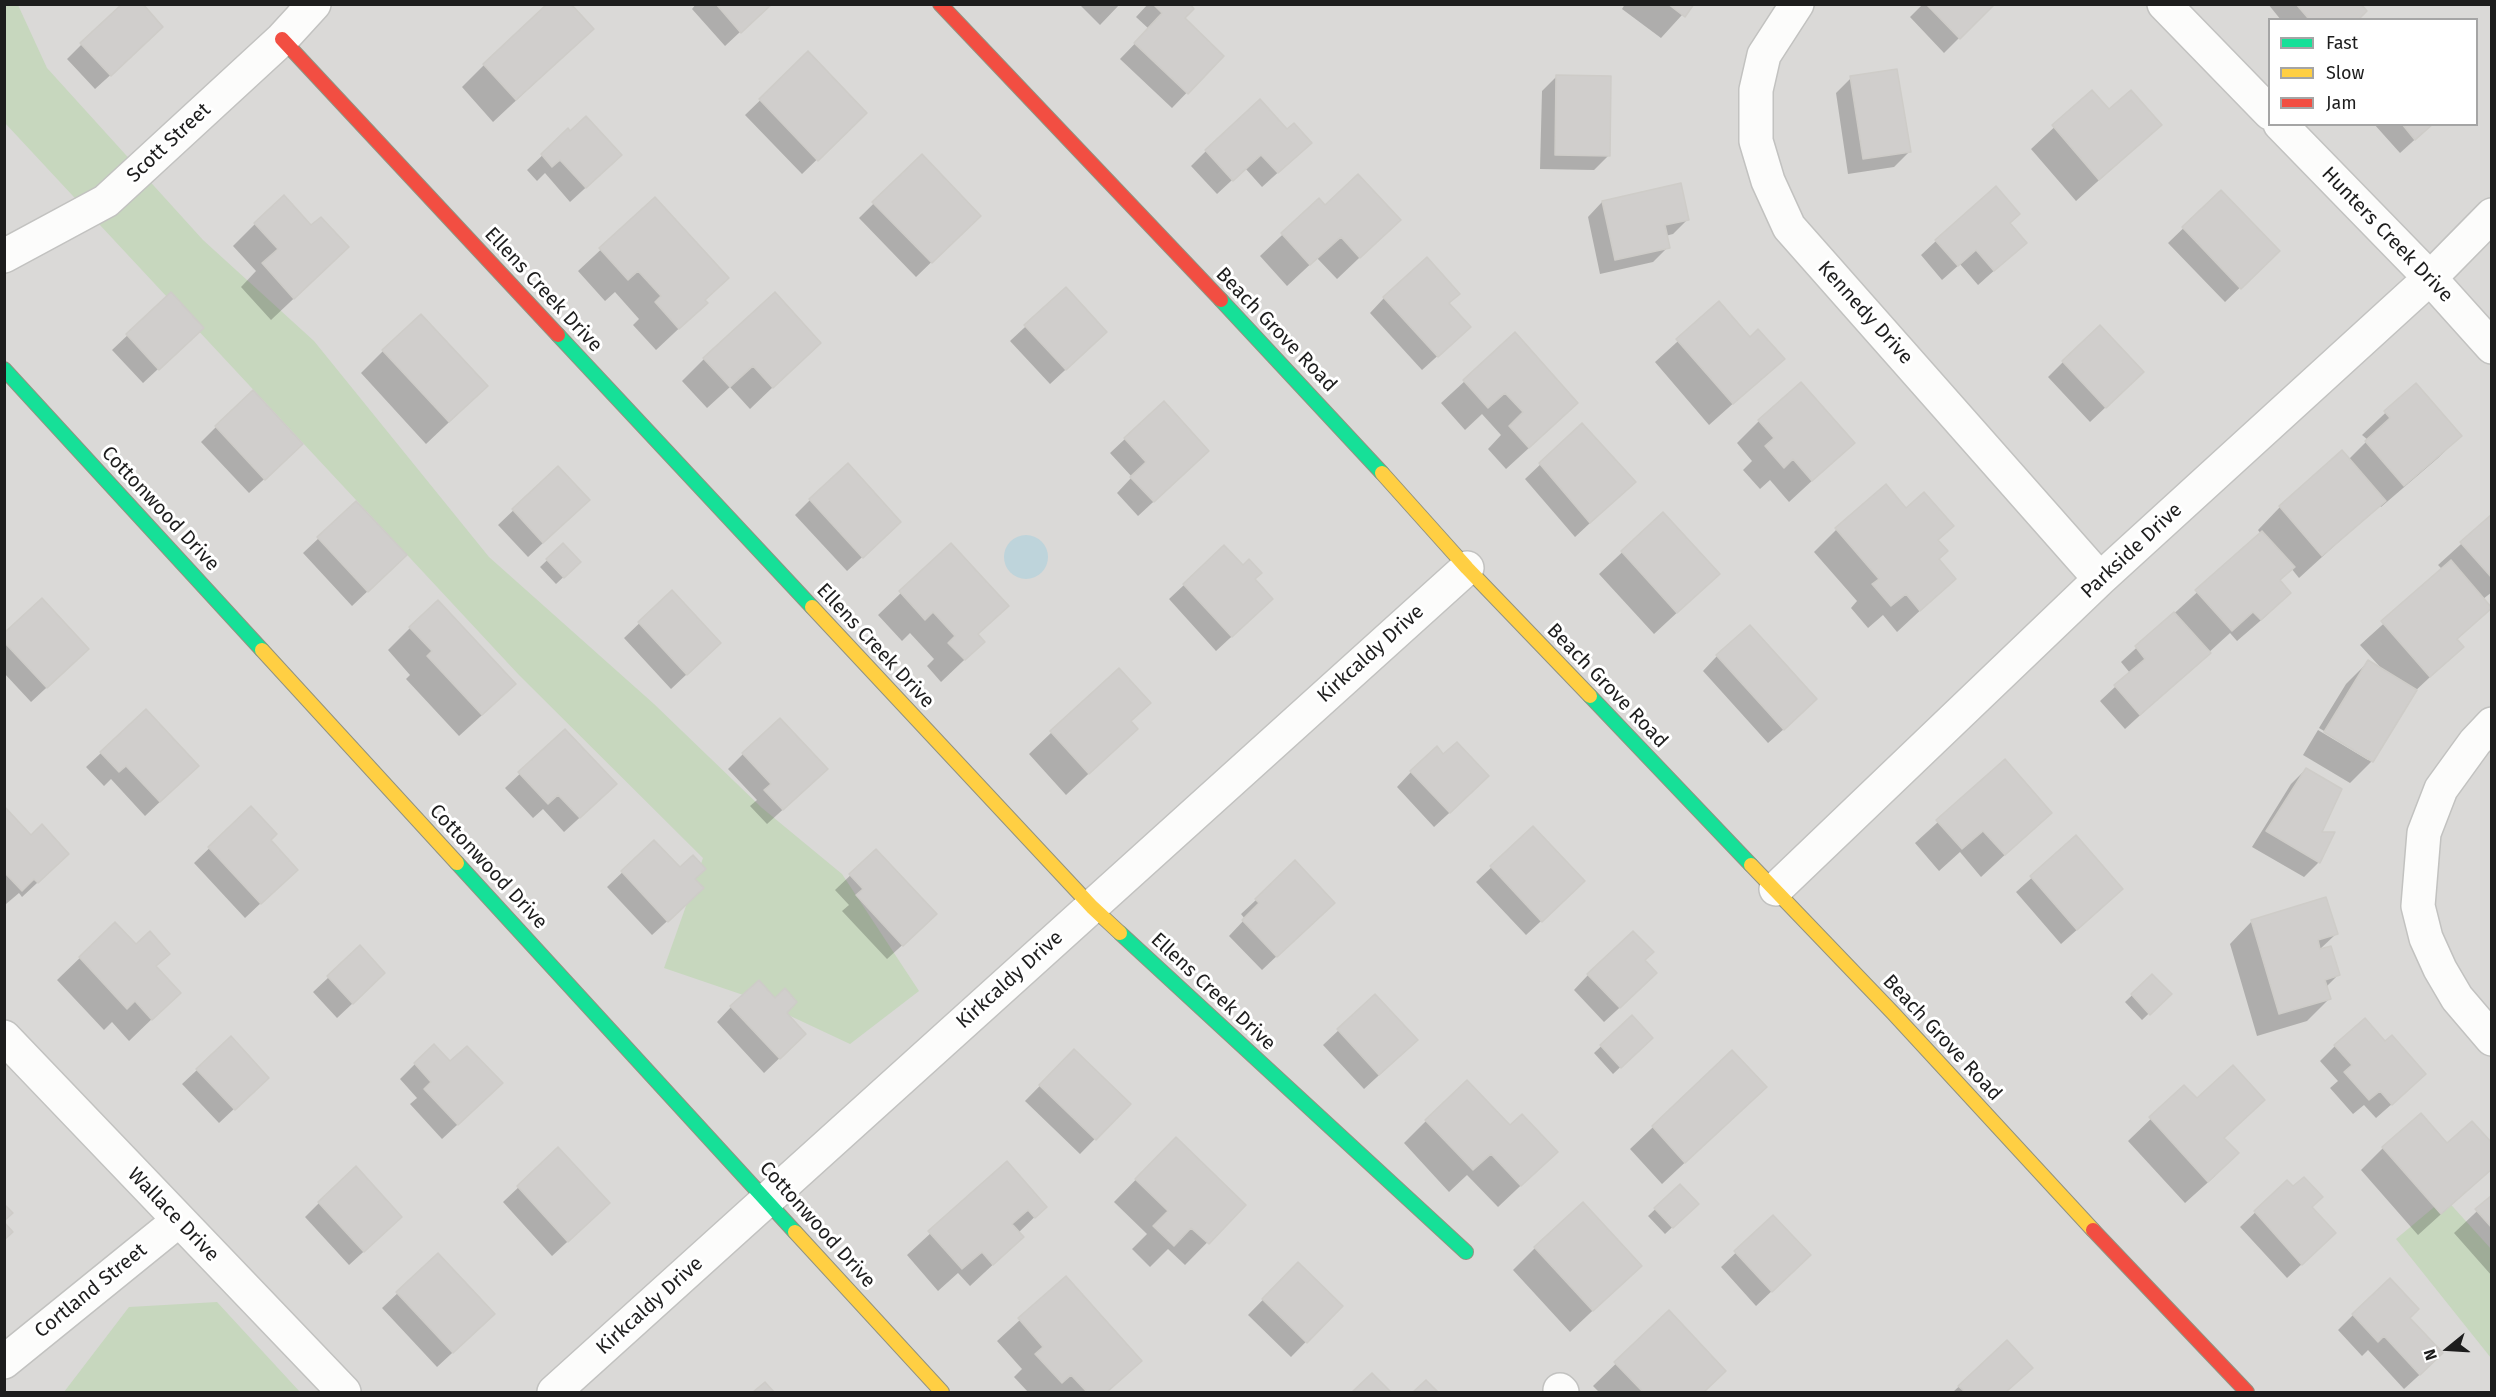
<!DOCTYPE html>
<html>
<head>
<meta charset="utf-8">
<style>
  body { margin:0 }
  #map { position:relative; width:2496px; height:1397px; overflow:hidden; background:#ebeae6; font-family:"Fira Sans",sans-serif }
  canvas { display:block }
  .frame { position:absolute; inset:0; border:6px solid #1d1d1d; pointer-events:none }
  .legend { position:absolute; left:2268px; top:18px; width:210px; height:108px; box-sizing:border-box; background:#fff; border:2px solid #a5a5a5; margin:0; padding:8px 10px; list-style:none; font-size:18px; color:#1d1d1d }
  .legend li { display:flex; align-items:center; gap:12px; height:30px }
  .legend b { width:30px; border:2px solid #a5a5a5 }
  .north { position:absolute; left:2418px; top:1319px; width:60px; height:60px; -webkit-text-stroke:4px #fff; paint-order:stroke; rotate:252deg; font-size:16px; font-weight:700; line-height:24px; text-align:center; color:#1d1d1d }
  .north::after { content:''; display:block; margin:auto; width:21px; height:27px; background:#1d1d1d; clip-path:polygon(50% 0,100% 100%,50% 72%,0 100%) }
</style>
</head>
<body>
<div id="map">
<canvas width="2496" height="1397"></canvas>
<div class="frame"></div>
<ul class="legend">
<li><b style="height:8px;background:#16e098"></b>Fast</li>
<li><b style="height:8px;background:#ffcf43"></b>Slow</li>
<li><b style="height:8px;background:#f24e42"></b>Jam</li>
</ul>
<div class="north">N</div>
</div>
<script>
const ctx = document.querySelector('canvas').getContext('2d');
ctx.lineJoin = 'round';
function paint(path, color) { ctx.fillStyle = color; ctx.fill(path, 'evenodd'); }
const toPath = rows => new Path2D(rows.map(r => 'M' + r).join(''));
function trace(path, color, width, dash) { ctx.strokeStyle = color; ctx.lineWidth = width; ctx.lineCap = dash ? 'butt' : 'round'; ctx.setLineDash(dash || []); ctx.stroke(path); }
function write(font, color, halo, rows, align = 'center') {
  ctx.font = font + ' "Fira Sans",sans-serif'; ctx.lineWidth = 6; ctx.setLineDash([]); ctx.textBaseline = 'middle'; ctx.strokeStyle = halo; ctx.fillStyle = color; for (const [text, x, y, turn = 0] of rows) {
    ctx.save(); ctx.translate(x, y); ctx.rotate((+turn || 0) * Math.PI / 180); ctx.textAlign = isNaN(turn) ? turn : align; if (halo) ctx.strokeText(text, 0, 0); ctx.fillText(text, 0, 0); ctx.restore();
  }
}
paint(toPath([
  [5,5,2491,5,2491,1392,5,1392],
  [2270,20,2476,20,2476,124,2270,124]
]), '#dad9d7');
paint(toPath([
  [4,5,18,5,47,68,203,240,314,341,489,557,654,704,762,808,842,874,919,991,850,1044,752,998,664,968,703,858,519,675,5,123],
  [2445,1198,2491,1249,2491,1358,2396,1239],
  [217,1302,300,1392,64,1392,129,1307]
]), '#c7d7be');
paint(toPath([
  '1004 557a22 22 0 1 1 44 0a22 22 0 1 1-44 0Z'
]), '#bed4db');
paint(toPath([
  [696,4,770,4,725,46,692,9],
  [1079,4,1120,4,1100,25],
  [1148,4,1188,4,1183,18,1222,56,1172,108,1120,59,1149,29,1136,17],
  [1625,4,1692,4,1661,38,1622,9],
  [1923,4,1993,4,1944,53,1910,17],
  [2268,4,2359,4,2357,20,2281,20],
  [147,42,95,89,67,59,82,44],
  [569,51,493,122,462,87,484,65],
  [808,54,865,113,802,174,745,115],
  [1557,76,1609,155,1594,170,1540,169,1542,91],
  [1851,78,1909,152,1894,167,1848,174,1836,93],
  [2092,92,2109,111,2160,125,2076,201,2031,149],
  [2374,124,2432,124,2400,153],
  [568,131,605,170,570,202,545,173,537,181,527,170],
  [1206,151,1295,157,1262,187,1245,168,1217,194,1191,166],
  [922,156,979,216,916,277,859,218],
  [2221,192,2278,251,2225,302,2168,243],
  [655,199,706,303,656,350,633,325,639,319,615,292,605,301,578,271],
  [1319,200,1325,207,1399,220,1337,279,1317,258,1287,286,1260,256],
  [1602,202,1688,219,1673,234,1665,236,1668,247,1653,262,1600,274,1588,217],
  [255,224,325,269,271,320,241,287,256,271,233,246],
  [2008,224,2025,243,1978,285,1960,264,1942,280,1921,255,1936,241],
  [1066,289,1090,347,1050,384,1010,341],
  [171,294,187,342,143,383,112,350],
  [1384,298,1447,304,1454,341,1422,370,1370,313],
  [1719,304,1749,339,1783,359,1709,425,1655,362],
  [1515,335,1554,425,1506,469,1488,449,1501,435,1482,414,1465,430,1441,403],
  [819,343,750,409,730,387,707,408,682,381,704,359],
  [383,351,464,408,426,444,361,373],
  [2063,362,2127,387,2090,422,2048,377],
  [2415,385,2460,436,2438,458,2381,507,2379,505,2299,578,2291,568,2279,581,2289,593,2267,615,2237,641,2230,633,2125,729,2100,701,2130,673,2121,662,2261,534,2258,530,2280,507,2342,453,2348,460,2368,440,2362,435],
  [1759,421,1853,443,1789,502,1770,480,1760,489,1743,470,1752,461,1737,443],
  [1582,425,1619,496,1575,537,1525,479],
  [216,427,286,459,249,493,201,442],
  [1125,439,1192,466,1138,516,1117,493,1132,477,1110,453],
  [558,468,573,515,528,557,498,525],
  [810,500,884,537,847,571,795,515],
  [356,503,390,570,352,606,303,553],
  [1906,510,1937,541,1937,559,1954,579,1897,632,1883,615,1868,628,1851,608,1857,601,1814,552,1836,530],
  [1663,514,1695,596,1654,634,1599,574],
  [2492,516,2492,592,2483,599,2490,608,2456,640,2462,647,2413,693,2372,761,2350,783,2303,755,2318,730,2368,760,2368,757,2319,728,2346,684,2368,662,2382,669,2360,645,2443,570,2438,565],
  [563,545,572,569,556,584,540,567],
  [951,545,1007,606,977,635,983,642,941,682,927,666,934,659,910,633,902,641,878,615],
  [1253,579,1256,614,1216,651,1169,599,1184,585],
  [672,592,704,658,671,689,624,638],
  [410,628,492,706,459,736,406,679,410,675,388,650],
  [4,635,72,664,31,702,4,673],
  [1717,656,1801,714,1768,743,1703,671],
  [1129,722,1136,729,1066,795,1029,754,1052,732],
  [565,731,600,799,564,832,543,809,533,818,505,788],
  [101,753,182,781,145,816,111,779,104,786,86,767],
  [743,754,811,784,767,824,750,806,757,800,728,769],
  [1443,756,1473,791,1434,827,1397,787,1411,772],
  [2005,761,2050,813,1981,877,1960,852,1939,871,1915,843],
  [2306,769,2320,834,2333,833,2318,863,2304,877,2252,847,2291,784],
  [4,808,52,869,22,897,19,893,6,904,4,902],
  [251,808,269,840,281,884,245,918,194,863],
  [1533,828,1568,896,1526,935,1476,882],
  [2076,838,2106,904,2061,944,2016,892],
  [654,842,680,869,693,879,687,903,652,935,607,887],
  [876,851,920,929,887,959,842,911,849,905,835,890],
  [1256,900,1318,917,1262,970,1229,936,1245,919,1241,914],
  [2252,921,2336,934,2319,950,2338,975,2326,987,2329,999,2307,1021,2257,1036,2230,944],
  [115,924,155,967,156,1015,129,1041,112,1022,104,1030,57,980],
  [360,948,369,988,337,1018,313,992],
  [1643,960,1641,988,1604,1022,1574,990,1588,975],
  [2152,976,2169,994,2142,1020,2125,1002],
  [1375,996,1401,1055,1364,1089,1323,1045],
  [731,1007,785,1013,789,1049,764,1073,717,1022],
  [1632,1017,1651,1038,1613,1074,1594,1053],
  [2385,1043,2409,1089,2376,1118,2364,1105,2353,1114,2330,1088,2338,1081,2320,1061,2335,1046],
  [1074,1051,1128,1105,1080,1154,1025,1101],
  [1732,1052,1742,1109,1662,1184,1630,1149],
  [415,1064,450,1064,486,1098,442,1139,410,1104,417,1098,400,1079],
  [197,1070,252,1092,219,1123,182,1084],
  [2184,1087,2197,1100,2223,1139,2215,1176,2185,1203,2128,1141],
  [1426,1121,1533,1174,1498,1207,1467,1175,1449,1192,1404,1143],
  [2383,1148,2492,1168,2418,1235,2361,1170],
  [558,1150,593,1218,552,1256,503,1202],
  [1154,1161,1244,1205,1185,1265,1168,1249,1150,1267,1132,1249,1147,1234,1114,1202],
  [1007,1163,1045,1207,1018,1233,999,1259,970,1286,958,1273,938,1291,907,1255],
  [2287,1182,2310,1208,2319,1248,2287,1278,2240,1227],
  [1680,1186,1697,1204,1665,1234,1648,1216],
  [2492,1197,2492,1276,2454,1233],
  [319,1203,385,1232,349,1265,305,1217],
  [1773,1217,1794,1270,1756,1306,1721,1267],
  [1535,1248,1640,1266,1570,1332,1513,1270],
  [438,1255,478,1329,437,1367,382,1308],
  [1298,1264,1341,1306,1291,1357,1248,1315],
  [1066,1278,1140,1361,1107,1392,1028,1392,1014,1377,1022,1369,997,1341],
  [1669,1312,1724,1371,1703,1392,1599,1392,1593,1386],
  [2353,1315,2408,1318,2427,1368,2404,1389,2368,1350,2362,1356,2338,1330],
  [2007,1342,2031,1368,2005,1392,1953,1392]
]), '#0003');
const building = toPath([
  [122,4,143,4,163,27,111,76,80,43,122,4],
  [547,4,571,4,594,29,516,100,483,64,547,4],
  [716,4,772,4,741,33,716,4],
  [1153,4,1190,4,1194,9,1185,18,1224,56,1188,94,1134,43,1162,13,1153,4],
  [1668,4,1694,4,1685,17,1668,4],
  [1926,4,1995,4,1960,39,1926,4],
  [2296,4,2361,4,2367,11,2358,20,2306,20,2308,18,2296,4],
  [808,51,867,113,818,161,759,99,808,51],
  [1897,69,1911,152,1863,159,1850,76,1897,69],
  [1556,75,1611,76,1610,156,1555,155,1556,75],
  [2092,90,2109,109,2131,90,2162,125,2099,180,2052,125,2092,90],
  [1260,99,1287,129,1294,123,1312,143,1278,173,1261,155,1233,181,1205,150,1260,99],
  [586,116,622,155,586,188,560,160,552,167,541,154,568,128,570,131,586,116],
  [2402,124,2433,124,2415,140,2402,124],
  [922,154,981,216,932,263,872,202,922,154],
  [1358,174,1401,220,1360,258,1341,237,1310,265,1281,233,1319,198,1325,205,1358,174],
  [1681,183,1689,220,1665,225,1670,248,1615,260,1602,201,1681,183],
  [1996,186,2020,214,2010,223,2027,243,1994,271,1976,250,1958,266,1935,240,1996,186],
  [2221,190,2280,251,2241,289,2182,227,2221,190],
  [284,195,311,225,321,217,349,247,294,299,262,263,278,249,254,223,284,195],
  [655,197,729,278,705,300,708,303,679,329,655,302,661,296,638,271,628,280,599,248,655,197],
  [1427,257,1460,294,1449,303,1471,327,1438,357,1383,297,1427,257],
  [1066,287,1107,332,1066,370,1024,325,1066,287],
  [171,292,204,328,159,370,126,334,171,292],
  [775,292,821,343,773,388,753,366,730,387,703,358,775,292],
  [1719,301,1750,337,1758,329,1785,359,1733,404,1676,339,1719,301],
  [421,314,488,386,449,422,382,350,421,314],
  [2100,325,2144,372,2106,408,2062,361,2100,325],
  [1515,332,1578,403,1529,448,1509,426,1523,412,1505,393,1488,408,1463,380,1515,332],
  [1801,382,1855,443,1812,481,1793,459,1784,468,1765,446,1774,438,1758,420,1801,382],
  [2416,383,2462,436,2404,486,2365,441,2390,418,2384,411,2416,383],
  [253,390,303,444,265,480,215,426,253,390],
  [1164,401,1209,451,1154,502,1130,477,1146,462,1124,438,1164,401],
  [1582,423,1636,482,1590,523,1539,463,1582,423],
  [2342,450,2386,501,2322,556,2279,506,2342,450],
  [848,463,901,522,863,558,809,499,848,463],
  [558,466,590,500,543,543,512,509,558,466],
  [1886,484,1906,508,1924,492,1954,526,1938,540,1948,551,1939,559,1956,579,1920,611,1906,594,1891,606,1872,584,1879,579,1835,528,1886,484],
  [356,501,407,555,368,592,317,537,356,501],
  [1663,512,1720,574,1677,613,1621,551,1663,512],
  [2492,514,2492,578,2460,542,2492,514],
  [2262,531,2295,567,2280,580,2291,593,2261,620,2253,612,2232,631,2195,590,2262,531],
  [563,543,581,562,564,578,546,559,563,543],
  [951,543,1009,606,978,634,985,642,965,660,948,643,955,636,933,612,925,620,899,591,951,543],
  [1224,545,1243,565,1249,559,1262,573,1255,579,1273,599,1232,637,1183,584,1224,545],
  [2451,560,2492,608,2457,639,2464,647,2430,677,2381,621,2451,560],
  [672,590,721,643,687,675,638,622,672,590],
  [42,598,89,649,47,688,4,642,4,633,42,598],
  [438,600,516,684,482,715,427,656,432,651,409,627,438,600],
  [2174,612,2211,653,2140,715,2114,685,2145,659,2135,646,2174,612],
  [1750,625,1817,699,1784,730,1716,655,1750,625],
  [2368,660,2417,690,2373,762,2324,732,2368,660],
  [1119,668,1151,703,1131,721,1138,729,1089,774,1050,731,1119,668],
  [146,709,199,766,160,802,126,766,119,772,100,752,146,709],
  [780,718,828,769,783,810,764,790,771,784,742,753,780,718],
  [565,729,617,784,580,818,558,795,548,804,518,772,565,729],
  [1457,742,1489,776,1450,813,1410,771,1437,746,1443,754,1457,742],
  [2005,759,2052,813,2005,855,1983,831,1962,849,1936,820,2005,759],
  [2306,768,2342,789,2322,832,2335,832,2320,863,2266,831,2306,768],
  [4,806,31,835,42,824,69,854,38,883,34,879,22,891,4,872,4,806],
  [251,806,277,834,271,840,298,870,261,904,208,847,251,806],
  [1533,826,1585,881,1542,922,1490,866,1533,826],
  [2076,835,2123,889,2077,930,2030,876,2076,835],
  [654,840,680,867,693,855,706,869,695,879,704,888,668,922,621,871,654,840],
  [876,849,937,914,903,946,856,895,863,889,849,874,876,849],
  [1295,860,1335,903,1277,957,1242,920,1259,903,1255,899,1295,860],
  [2326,897,2338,934,2318,940,2320,949,2331,946,2340,975,2325,980,2331,999,2279,1014,2251,920,2326,897],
  [115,922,136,944,150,931,170,954,156,966,181,993,152,1020,135,1001,127,1009,79,957,115,922],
  [1633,931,1654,952,1645,960,1657,973,1620,1008,1587,974,1633,931],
  [360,945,385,973,353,1004,327,976,360,945],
  [2152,974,2172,994,2150,1015,2131,994,2152,974],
  [759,980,775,998,785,988,797,1002,787,1013,806,1034,780,1059,730,1006,759,980],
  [1375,994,1418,1040,1379,1075,1337,1029,1375,994],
  [1632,1015,1653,1038,1621,1068,1600,1045,1632,1015],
  [2365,1018,2385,1041,2392,1035,2426,1074,2392,1105,2380,1091,2369,1100,2344,1072,2352,1065,2334,1045,2365,1018],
  [231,1036,269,1078,235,1110,196,1069,231,1036],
  [434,1044,450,1061,467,1046,503,1083,458,1125,424,1089,431,1082,414,1063,434,1044],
  [1074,1049,1131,1104,1096,1140,1039,1085,1074,1049],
  [1732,1050,1767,1087,1685,1163,1652,1126,1732,1050],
  [2233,1065,2265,1100,2224,1138,2239,1153,2208,1182,2149,1117,2184,1085,2197,1098,2233,1065],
  [1467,1080,1510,1125,1522,1114,1558,1152,1521,1186,1491,1154,1473,1170,1425,1120,1467,1080],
  [2421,1113,2447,1143,2472,1121,2492,1143,2492,1169,2441,1214,2382,1147,2421,1113],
  [1176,1137,1246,1205,1209,1244,1191,1228,1174,1246,1153,1226,1168,1211,1135,1179,1176,1137],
  [558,1147,610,1203,568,1242,517,1186,558,1147],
  [1007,1161,1047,1207,1035,1218,1028,1210,1012,1224,1024,1237,993,1265,982,1252,962,1269,928,1231,1007,1161],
  [356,1166,402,1217,364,1252,318,1202,356,1166],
  [2304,1177,2323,1197,2312,1207,2336,1233,2302,1265,2254,1211,2287,1180,2293,1186,2304,1177],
  [1680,1184,1699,1204,1673,1228,1654,1208,1680,1184],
  [2492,1195,2492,1228,2475,1209,2492,1195],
  [1583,1202,1642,1266,1593,1311,1534,1247,1583,1202],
  [4,1204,13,1213,4,1221,4,1204],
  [1773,1215,1811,1255,1772,1292,1734,1251,1773,1215],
  [4,1222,13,1232,4,1240,4,1222],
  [438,1253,495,1314,453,1353,396,1292,438,1253],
  [1298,1262,1343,1306,1307,1343,1262,1299,1298,1262],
  [1066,1276,1142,1361,1107,1392,1087,1392,1071,1375,1062,1383,1035,1354,1043,1347,1018,1318,1066,1276],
  [2390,1278,2419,1309,2410,1318,2443,1353,2420,1375,2384,1336,2378,1342,2352,1314,2390,1278],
  [1669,1310,1726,1371,1704,1392,1643,1392,1614,1362,1669,1310],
  [2007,1340,2033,1368,2006,1392,1965,1392,1958,1386,2007,1340],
  [1372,1373,1391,1392,1352,1392,1372,1373],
  [1426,1380,1438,1392,1413,1392,1426,1380],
  [765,1382,774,1392,753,1392,765,1382]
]);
paint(building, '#d0cecc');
trace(building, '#ceccc8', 1.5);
const street = toPath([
  [1797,4,1764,55,1756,90,1756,141,1768,181,1789,227,2100,579],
  [2164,4,2270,113],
  [2280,124,2430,278,2492,347],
  [4,256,106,201,282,39,314,4],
  [2492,724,2475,742,2441,789,2424,833,2418,906,2426,938,2440,969,2457,998,2492,1039],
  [1776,889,2100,579,2430,278,2492,215],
  [4,1037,344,1392],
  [4,1362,178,1221],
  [1560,1390,1562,1392],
  [554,1392,1467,568]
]);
const fast = toPath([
  [1221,300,1382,473],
  [558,335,812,607],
  [4,369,262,650],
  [1590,696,1751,865],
  [457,863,795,1232],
  [1120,933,1466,1252]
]);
const slow = toPath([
  [1382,473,1467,568,1590,696],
  [812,607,1092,907,1120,933],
  [262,650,457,863],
  [1751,865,1893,1013,2093,1230],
  [795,1232,942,1392]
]);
const jam = toPath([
  [940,4,1221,300],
  [282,39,558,335],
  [2093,1230,2247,1392]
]);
trace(street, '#c2c2c0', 36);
trace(fast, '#919381', 16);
trace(slow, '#919381', 16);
trace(jam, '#919381', 16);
trace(street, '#fcfcfb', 33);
trace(fast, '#16e098', 14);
trace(slow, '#ffcf43', 14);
trace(jam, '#f24e42', 14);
write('20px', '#1d1d1d', '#fff', [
  ["Scott Street",169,143,-43],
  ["Hunters Creek Drive",2387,235,46],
  ["Ellens Creek Drive",543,290,47],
  ["Kennedy Drive",1865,313,48],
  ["Beach Grove Road",1276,330,46],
  ["Cottonwood Drive",160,509,47],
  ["Parkside Drive",2132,551,-43],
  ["Ellens Creek Drive",875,646,47],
  ["Kirkcaldy Drive",1371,654,-42],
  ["Beach Grove Road",1607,686,46],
  ["Cottonwood Drive",488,867,47],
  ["Kirkcaldy Drive",1010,980,-42],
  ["Ellens Creek Drive",1213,992,43],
  ["Beach Grove Road",1942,1038,47],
  ["Wallace Drive",173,1215,46],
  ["Cottonwood Drive",817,1225,48],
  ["Cortland Street",91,1291,-39],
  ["Kirkcaldy Drive",650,1306,-42]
]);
</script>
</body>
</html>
